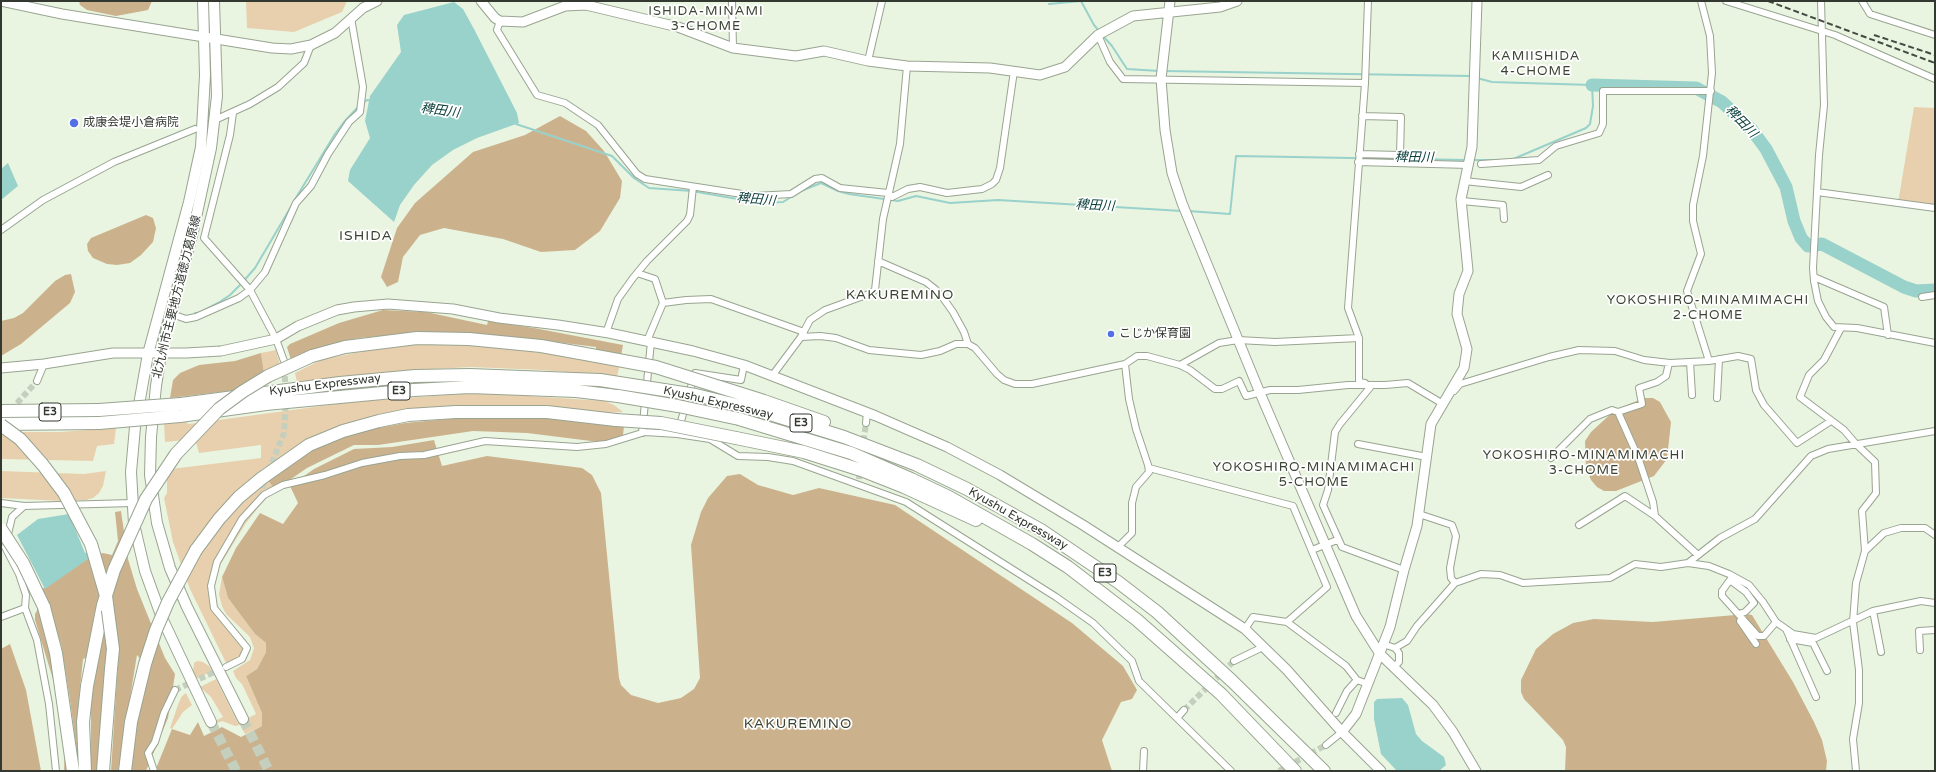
<!DOCTYPE html>
<html>
<head>
<meta charset="utf-8">
<style>
  body { margin:0 }
  #map { position:relative; width:1936px; height:772px; overflow:hidden; background:#e9f5e1; font-family:"Varela Round",sans-serif }
  canvas { display:block }
  .frame { position:absolute; inset:0; border:2px solid #333830; pointer-events:none }
</style>
</head>
<body>
<div id="map">
<canvas width="1936" height="772"></canvas>
<div class="frame"></div>
</div>
<script>
const ctx = document.querySelector('canvas').getContext('2d');
ctx.lineJoin = 'round';
function paint(path, color) { ctx.fillStyle = color; ctx.fill(path, 'evenodd'); }
const toPath = rows => new Path2D(rows.map(r => 'M' + r).join(''));
function trace(path, color, width, dash) { ctx.strokeStyle = color; ctx.lineWidth = width; ctx.lineCap = dash ? 'butt' : 'round'; ctx.setLineDash(dash || []); ctx.stroke(path); }
function write(font, color, halo, rows, align = 'center') {
  ctx.font = font + ' "Varela Round","Noto Sans JP",sans-serif'; ctx.lineWidth = 3.5; ctx.setLineDash([]); ctx.textBaseline = 'middle'; ctx.strokeStyle = halo; ctx.fillStyle = color; for (const [text, x, y, turn = 0] of rows) {
    ctx.save(); ctx.translate(x, y); ctx.rotate((+turn || 0) * Math.PI / 180); ctx.textAlign = isNaN(turn) ? turn : align; if (halo) ctx.strokeText(text, 0, 0); ctx.fillText(text, 0, 0); ctx.restore();
  }
}
paint(toPath([
  [246,1,347,1,342,12,294,32,247,28],
  [1914,107,1935,108,1935,208,1898,203],
  [424,344,469,345,532,350,620,364,617,376,542,370,471,367,415,370,297,382,295,373,321,360,378,348],
  [276,350,280,365,264,373,261,353],
  [461,394,499,394,604,401,614,405,623,412,603,413,485,406,449,406,394,412,366,418,326,432,289,451,261,470,273,487,267,490,264,500,246,523,219,567,214,581,214,597,218,609,246,640,249,646,247,655,242,661,228,667,190,589,173,542,164,498,167,493,167,474,171,469,261,458,261,445,199,453,195,439,165,442,164,423,184,421,189,424,351,402],
  [116,428,114,444,97,446,93,461,1,459,1,432,60,432],
  [1,471,84,474,106,471,103,486,99,493,93,498,86,500,62,501,1,498],
  [222,577,228,598,255,634,266,643,266,652,257,669,246,676,262,713,262,726,245,734,240,725,235,726,222,721,210,726,209,724,223,717,211,697,200,687,216,679,238,723,256,714,242,684,236,678,233,671,250,660,254,648,250,637,226,614,222,606,219,594],
  [197,661,203,662,209,666,212,671,196,679,193,671,194,663],
  [186,693,192,705,183,712,172,729,170,728,179,702,182,696]
]), '#e8d0ae');
paint(toPath([
  [79,1,114,2,152,1,148,10,116,16,87,10,80,5],
  [560,116,586,131,604,151,622,181,620,198,600,231,575,250,541,252,503,239,444,228,420,235,403,257,398,282,387,287,381,277,397,228,415,203,473,152,525,135],
  [146,215,153,218,156,228,153,242,141,255,130,263,117,265,107,264,93,258,88,251,87,244,91,238],
  [71,274,75,292,70,303,21,344,1,356,1,321,14,318,23,313,55,281,65,275],
  [383,310,426,312,487,325,488,321,534,328,623,345,621,356,596,352,596,347,515,337,428,332,359,338,341,342,291,360,287,347,290,344,339,323],
  [261,353,264,373,237,390,170,398,173,380,180,373,199,365,235,361],
  [1644,398,1653,398,1660,402,1671,422,1667,459,1654,476,1616,491,1604,491,1597,487,1591,480,1586,468,1585,441,1591,432,1615,410],
  [498,417,579,420,624,426,623,435,612,440,599,442,527,433,473,431,378,445,354,445,307,468,275,490,268,480,303,455,335,440,361,431,405,423,459,418],
  [434,440,442,466,487,456,582,468,592,475,601,493,619,678,621,685,631,695,658,703,681,698,694,689,700,678,691,545,701,512,708,498,727,476,740,474,758,485,793,495,819,488,895,505,1072,623,1123,666,1137,690,1132,699,1121,702,1102,740,1112,771,155,771,172,729,190,735,198,722,204,736,222,727,241,737,262,726,262,713,246,676,257,669,266,652,266,643,255,634,228,598,222,577,236,548,260,513,283,524,298,503,290,486,314,469,354,449,392,447],
  [121,511,128,559,137,589,165,658,175,674,168,718,146,771,128,771,138,710,150,670,137,655,118,771,111,771,118,662,105,662,98,771,91,771,91,706,97,654,83,659,78,707,79,766,69,693,61,644,52,619,47,633,71,771,64,771,65,744,55,686,35,620,35,614,39,607,33,595,92,556,103,553,112,555,118,541,115,512],
  [1747,614,1752,615,1793,682,1814,722,1822,740,1827,761,1826,771,1565,771,1566,747,1563,740,1524,699,1521,692,1521,680,1536,649,1553,634,1573,623,1594,619,1653,622],
  [10,644,26,690,41,771,1,771,1,649]
]), '#ccb28c');
paint(toPath([
  [454,2,463,9,474,29,517,113,519,123,477,138,453,150,432,165,414,185,400,205,394,222,348,181,350,170,370,138,365,121,370,96,401,52,397,25,404,15],
  [8,163,18,186,1,200,1,169],
  [69,514,85,553,97,549,98,552,45,589,17,535,38,519],
  [1402,698,1408,705,1416,734,1422,741,1444,757,1446,765,1439,771,1397,771,1381,754,1374,719,1374,702,1377,699]
]), '#99d1cb');
trace(toPath([
  [1049,4,1081,1,1094,25,1099,31],
  [1103,36,1112,46,1127,69,1159,71],
  [1164,71,1471,76],
  [1477,78,1492,82,1592,85,1593,106,1590,124,1586,128,1511,160],
  [363,103,367,100,371,101],
  [516,124,612,156,634,178,649,188,692,191,760,203,783,202,801,191,821,183,838,191,849,194,898,201,916,196,950,203,998,200,1182,211],
  [1471,160,1493,160],
  [294,201,335,134,344,122,359,106],
  [1188,211,1230,214,1236,156,1467,160],
  [195,313,199,313,218,303,230,295,241,284,255,268,292,205]
]), '#99d1cb', 2);
trace(toPath([
  [1592,85,1696,88,1722,102,1752,130,1766,149,1786,187,1794,221,1801,238,1808,246,1822,244,1904,287,1916,291,1935,290]
]), '#99d1cb', 13);
trace(toPath([
  [284,367,286,392],
  [11,410,37,381],
  [861,459,866,423],
  [859,479,860,468],
  [262,488,284,433,286,401],
  [175,690,221,669],
  [1184,710,1234,661],
  [1279,771,1326,745]
]), '#c5cfbe', 6, [6, 3]);
trace(toPath([
  [243,719,269,771],
  [211,722,236,771]
]), '#c5cfbe', 10, [10, 5]);
const street = toPath([
  [732,1,733,48],
  [1701,1,1710,36,1712,73,1703,156,1693,205,1693,221,1701,254,1687,291,1709,361],
  [1726,1,1835,35,1935,79],
  [1821,1,1824,105,1819,155,1813,268,1814,281,1818,301,1826,317,1834,327,1857,328,1935,343],
  [1862,1,1870,14,1935,35],
  [500,21,497,30,537,95,565,103,598,125,637,174,645,179,755,196,791,194,815,179,822,178,840,188,888,193,892,197,908,189,920,187,947,193,982,189,992,184,996,180,1000,168,1014,71],
  [1098,35,1110,62,1123,79,1365,83],
  [868,61,882,1],
  [233,113,230,135,204,238,250,290,276,339,284,361],
  [217,119,250,104,278,87,304,63,311,45],
  [1359,154,1400,155,1401,117,1362,116],
  [1358,162,1469,165],
  [1481,164,1539,160,1556,146,1599,133,1603,124,1603,91,1711,91],
  [1464,181,1521,187,1548,175],
  [1817,192,1935,208],
  [1462,201,1503,205,1504,219],
  [1,230,43,200,114,162,195,129],
  [878,261,926,282,935,289,943,298,953,312,964,332,968,344],
  [637,273,655,279,663,303,686,300,711,299,804,332],
  [1814,277,1884,307,1888,335],
  [1922,297,1935,295],
  [172,314,186,319,196,317,239,298,250,290,265,272,296,203,311,186,328,154,349,122,360,112,363,87,351,18],
  [1841,328,1824,360,1809,375,1800,397,1844,430,1856,444,1875,462,1876,493,1862,511,1865,551,1856,583,1853,622,1859,670,1859,703,1853,739,1856,771],
  [606,333,618,299,633,278,647,261,687,221,690,215,693,187],
  [801,337,820,336,836,338,869,350,921,355,940,351,956,344,968,344,975,348,997,374,1004,380,1015,384,1032,384,1125,364,1137,356,1147,356,1180,365,1190,370,1215,389,1222,389,1239,381,1246,396,1270,390,1298,390,1348,385,1385,385,1408,383,1443,404,1444,403],
  [647,341,663,303],
  [1690,362,1692,395],
  [1180,365,1219,343,1238,340,1275,342,1359,338],
  [772,376,801,337,810,320,825,310,869,294,875,290,883,219,900,144,907,66],
  [37,381,44,364],
  [1365,383,1359,382,1359,338,1348,308,1365,83,1368,1],
  [1372,385,1340,424,1335,432,1328,490,1323,505,1342,547,1404,570],
  [1454,391,1460,384,1549,357,1579,350,1615,351,1644,360,1670,363,1709,361,1738,356,1751,359,1756,390,1764,405,1797,443,1831,421],
  [1717,398,1719,359],
  [1618,412,1638,457,1653,502,1655,516,1698,555],
  [866,423,867,412],
  [679,428,695,373,741,380,744,365],
  [642,433,651,342],
  [1358,444,1427,457],
  [1551,458,1590,419,1612,410,1618,412,1642,404,1639,388,1657,382,1666,376,1669,363],
  [1149,468,1293,506,1327,587,1287,622,1253,617,1245,629],
  [1,503,24,506,132,503],
  [24,506,12,517,5,547,19,574,26,595,25,608,37,640,49,704,56,771],
  [1419,514,1452,525,1456,536,1450,568,1451,578,1455,583],
  [1579,525,1625,496,1655,516],
  [1117,548,1132,533,1132,503,1136,487,1149,472,1148,465,1136,429,1129,399,1125,364],
  [1312,550,1337,540],
  [1865,551,1884,533,1901,528,1925,528,1935,535],
  [1688,563,1720,538,1755,519,1811,456,1828,449,1935,431],
  [1873,611,1881,652],
  [1739,614,1745,612,1754,603,1746,592,1730,580,1722,591,1722,596,1758,636,1764,636,1776,622],
  [1,617,25,608],
  [1741,619,1740,621,1756,644],
  [1287,622,1346,666,1357,680,1368,684],
  [1786,629,1816,697],
  [1790,639,1813,643,1827,671],
  [1383,644,1395,648,1399,653,1399,662,1394,667],
  [1395,648,1407,641,1417,626,1455,583,1481,574,1500,575,1523,583,1610,578,1635,564,1661,567,1688,563,1709,566,1729,574,1749,585,1763,602,1776,622,1786,629,1793,634,1816,638,1873,611,1921,601,1935,603],
  [1920,650,1919,631,1935,630],
  [1234,661,1263,647],
  [226,667,242,659,247,648,214,608,211,586,217,562,242,519,264,495,283,485,325,475,362,463,400,456,424,455,485,441,577,447,606,444,645,432,677,434,710,439,738,456,768,457,793,461,906,502,1056,597,1093,623,1132,661,1139,681,1231,771],
  [1336,713,1347,691,1357,680],
  [1177,718,1184,710],
  [1326,745,1342,732],
  [154,771,148,753,155,742,164,713,175,690],
  [1143,771,1144,751]
]);
const secondary = toPath([
  [1,1,62,14,272,48,291,49,311,45,335,33,363,8,377,1],
  [481,1,495,18,500,21,523,22,565,6,586,5,678,27,733,48,796,56,824,51,868,61,907,66,990,68,1040,75,1065,67,1098,35,1133,16,1220,7,1237,1],
  [1170,1,1161,79,1165,130,1172,173,1182,203,1260,393,1356,616,1380,654,1433,705,1453,732,1476,771],
  [1,368,44,364,113,353,186,353,221,351,276,339,298,326,337,310,354,307,388,304,453,309,499,318,558,325,609,333,693,351,744,365,876,416,947,447,1000,475,1083,525,1245,629,1287,670,1342,732,1381,771],
  [1342,732,1356,714,1390,627,1404,570,1417,526,1431,424,1464,368,1467,349,1457,314,1459,294,1468,271,1461,199,1472,147,1477,1]
]);
const primary = toPath([
  [203,1,205,75,201,147,189,202,148,354,135,427,131,472,134,524,145,571,162,618,211,722],
  [214,1,217,96,211,148,192,236,175,296,161,354,156,386,151,437,150,475,157,523,170,568,187,607,243,719]
]);
const highway = toPath([
  [312,356,345,347,417,338,469,339,541,346,580,353],
  [764,401,824,422],
  [181,404,340,383,415,376,470,375,600,380],
  [757,410,844,437,917,465,967,489,1041,530,1118,582,1157,612,1232,681,1324,771],
  [1,411,99,410],
  [180,416,266,404,414,390,470,387,524,389,576,391,618,396],
  [739,419,851,453,911,479,949,497,1032,544,1068,567,1137,620,1221,694,1295,771],
  [1,424,99,423],
  [736,438,804,452,861,470,904,487,976,520],
  [196,550,219,519,239,497,262,478,309,445,343,431,379,421,408,415,456,412,547,412,616,420],
  [44,607,56,653,73,771],
  [85,771,83,722,87,686,103,605],
  [103,771,111,669],
  [125,771,131,722,145,664]
]);
trace(street, '#99a491', 8);
trace(secondary, '#99a491', 11);
trace(primary, '#99a491', 12);
trace(highway, '#99a491', 14);
trace(street, '#fff', 6);
trace(secondary, '#fff', 9);
trace(primary, '#fff', 10);
trace(highway, '#fff', 12);
trace(toPath([
  [1768,1,1935,63],
  [1874,35,1935,55]
]), '#454b42', 2, [6, 3]);
const highwayBridge = toPath([
  [580,353,656,367,764,401],
  [600,380,696,395,757,410],
  [618,396,678,406,739,419],
  [99,410,181,404],
  [616,420,661,423,736,438],
  [99,423,180,416],
  [1,425,20,439,43,465,64,493,91,544,106,596,113,649,111,669],
  [1,529,23,563,44,607],
  [103,605,114,570,146,499,176,454,219,409,242,392,268,376,312,356],
  [145,664,156,630,168,602,196,550]
]);
trace(highwayBridge, '#99a491', 14, []);
trace(highwayBridge, '#fff', 12);
for (const [x, y, r, color] of [
  [74,123,5,"#5270e5"],
  [1111,334,4,"#5270e5"]
]) { const dot = new Path2D(); dot.arc(x, y, r, 0, 2 * Math.PI); ctx.fillStyle = color; ctx.fill(dot); trace(dot, '#fff', 1.5); }
for (const [x, y, w] of [
  [399,391,22],
  [50,412,22],
  [801,423,22],
  [1105,573,22]
]) { const box = new Path2D(); box.roundRect(x - w / 2, y - 9, w, 18, 3); ctx.fillStyle = '#fff'; ctx.fill(box); trace(box, '#333830', 1); }
write('bold 11px', '#333830', null, [
  ["E3",399,391],
  ["E3",50,412],
  ["E3",801,423],
  ["E3",1105,573]
]);
write('12px', '#333830', '#fff', [
  ["成康会堤小倉病院",83,123],
  ["こじか保育園",1119,334]
], 'left');
write('12px', '#333830', '#fff', [
  ["北九州市主要地方道徳力葛原線",177,297,-76],
  ["Kyushu Expressway",325,385,-7],
  ["Kyushu Expressway",718,403,13],
  ["Kyushu Expressway",1018,519,30]
]);
ctx.letterSpacing = '1px';
write('13px', '#3b4434', '#fff', [
  ["ISHIDA-MINAMI",706,12],
  ["3-CHOME",706,27],
  ["KAMIISHIDA",1536,57],
  ["4-CHOME",1536,72],
  ["YOKOSHIRO-MINAMIMACHI",1708,301],
  ["2-CHOME",1708,316],
  ["YOKOSHIRO-MINAMIMACHI",1584,456],
  ["3-CHOME",1584,471],
  ["YOKOSHIRO-MINAMIMACHI",1314,468],
  ["5-CHOME",1314,483]
]);
ctx.letterSpacing = '0px';
write('italic 13px', '#0b403b', '#fff', [
  ["稗田川",440,111,8],
  ["稗田川",1741,122,46],
  ["稗田川",1414,158,1],
  ["稗田川",756,200,5],
  ["稗田川",1095,206,3]
]);
ctx.letterSpacing = '1px';
write('14px', '#3b4434', '#fff', [
  ["ISHIDA",366,236],
  ["KAKUREMINO",900,295],
  ["KAKUREMINO",798,724]
]);
ctx.letterSpacing = '0px';
</script>
</body>
</html>
